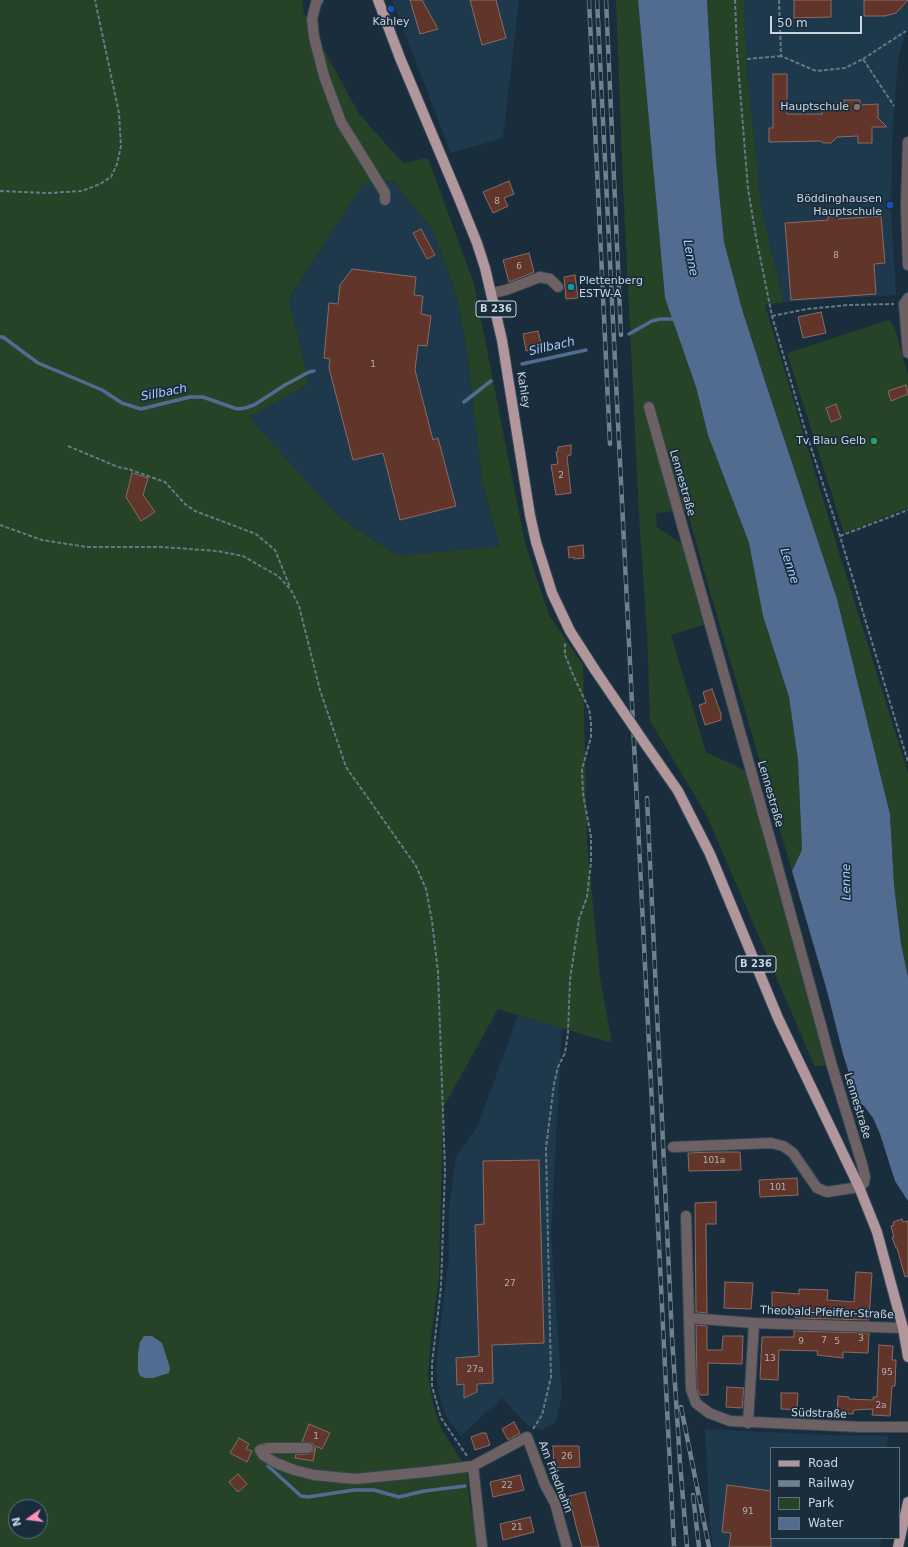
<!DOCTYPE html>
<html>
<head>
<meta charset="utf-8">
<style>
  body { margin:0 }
  #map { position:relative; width:908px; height:1547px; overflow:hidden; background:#192d3d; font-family:"DejaVu Sans",sans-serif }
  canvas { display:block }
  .legend { position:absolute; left:770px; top:1447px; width:130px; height:92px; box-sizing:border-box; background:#192d3d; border:1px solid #5f707e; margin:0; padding:5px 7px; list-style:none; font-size:12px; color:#c9d5df }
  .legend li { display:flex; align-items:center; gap:8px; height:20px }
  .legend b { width:20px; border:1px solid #5f707e }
  .north { position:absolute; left:8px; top:1499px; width:40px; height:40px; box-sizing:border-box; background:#192d3d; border:1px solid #5f707e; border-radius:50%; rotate:256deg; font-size:11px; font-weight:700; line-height:16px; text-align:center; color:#c9d5df }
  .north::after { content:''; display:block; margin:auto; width:14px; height:18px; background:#ff8ebb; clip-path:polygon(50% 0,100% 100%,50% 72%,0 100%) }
  .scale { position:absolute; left:770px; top:16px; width:92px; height:18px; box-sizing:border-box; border:2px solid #c9d5df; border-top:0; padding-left:5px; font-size:12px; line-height:14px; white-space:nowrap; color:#c9d5df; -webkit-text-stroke:3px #192d3d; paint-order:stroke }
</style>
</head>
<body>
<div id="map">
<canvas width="908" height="1547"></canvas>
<ul class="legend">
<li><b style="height:5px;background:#b1969c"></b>Road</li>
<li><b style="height:5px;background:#70808d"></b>Railway</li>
<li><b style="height:11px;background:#264227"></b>Park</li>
<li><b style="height:11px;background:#526b91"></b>Water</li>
</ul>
<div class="north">N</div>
<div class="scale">50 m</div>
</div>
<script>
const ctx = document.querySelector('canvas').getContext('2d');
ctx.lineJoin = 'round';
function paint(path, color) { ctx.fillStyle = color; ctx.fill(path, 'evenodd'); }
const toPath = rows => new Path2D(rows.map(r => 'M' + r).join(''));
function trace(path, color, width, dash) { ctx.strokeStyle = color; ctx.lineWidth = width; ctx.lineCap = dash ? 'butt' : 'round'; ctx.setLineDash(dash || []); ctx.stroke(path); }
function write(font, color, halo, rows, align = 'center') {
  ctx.font = font + ' "DejaVu Sans",sans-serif'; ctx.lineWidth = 3.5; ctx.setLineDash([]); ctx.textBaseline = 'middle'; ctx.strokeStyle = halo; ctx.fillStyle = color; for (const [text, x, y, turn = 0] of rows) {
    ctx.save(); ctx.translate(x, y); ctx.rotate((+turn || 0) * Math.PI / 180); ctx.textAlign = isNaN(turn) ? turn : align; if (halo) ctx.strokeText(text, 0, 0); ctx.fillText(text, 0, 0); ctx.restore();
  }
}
paint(toPath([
  [392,0,519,0,503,138,451,153],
  [744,0,908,0,908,30,906,31,898,60,893,124,891,209,896,295,784,302,762,212,747,70],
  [393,181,432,229,456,294,467,351,482,481,500,546,398,556,339,517,249,417,309,384,289,298,363,184],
  [518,1015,562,1028,551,1234,562,1395,556,1422,542,1430,528,1426,502,1398,461,1436,446,1416,438,1391,436,1366,449,1254,449,1206,456,1156,477,1128],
  [705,1429,827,1435,888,1436,887,1448,771,1448,771,1538,882,1538,880,1547,713,1547,710,1528]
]), '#1e384c');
paint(toPath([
  [0,0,302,0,304,13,359,114,403,163,428,158,474,284,525,543,549,615,583,665,587,843,600,978,612,1043,498,1009,443,1108,439,1277,431,1337,428,1376,434,1408,441,1428,467,1470,469,1500,479,1547,0,1547],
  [393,181,432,229,456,294,467,351,482,481,500,546,398,556,339,517,249,417,309,384,289,298,363,184],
  [16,1507,40,1507,40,1531,16,1531],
  [616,0,638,0,665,298,696,387,708,435,749,543,763,616,789,697,798,760,802,850,792,871,708,585,687,510,656,513,657,527,682,544,707,624,671,635,706,752,750,773,829,1065,815,1067,706,814,650,721,647,632,639,515,623,185],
  [707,0,744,0,747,70,762,212,784,302,765,305,837,546,908,773,908,977,901,944,894,885,890,814,837,599,764,378,742,309,724,242,716,160],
  [889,320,895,329,908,375,908,508,844,533,787,353]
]), '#264227');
paint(toPath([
  [638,0,707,0,716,160,724,242,742,309,764,378,837,599,890,814,894,885,901,944,908,977,908,1201,895,1181,880,1134,873,1118,864,1106,858,1102,843,1054,827,991,792,871,802,850,798,760,789,697,763,616,749,543,708,435,696,387,665,298],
  [144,1336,152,1336,162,1343,170,1368,169,1373,153,1378,145,1378,140,1376,138,1371,138,1354,140,1342]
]), '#526b91');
trace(toPath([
  [629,334,652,321,660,319,675,319],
  [0,337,3,337,38,363,81,381,102,390,122,403,141,409,190,397,203,397,237,409,245,408,254,405,285,385,309,372,314,371],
  [522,364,586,350],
  [464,402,491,381],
  [268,1466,301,1496,308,1497,354,1490,374,1490,399,1497,424,1491,465,1486]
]), '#526b91', 3.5);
const building = toPath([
  [410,0,422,0,438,29,420,34,410,0],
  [470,0,496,0,506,38,482,45,470,0],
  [794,0,831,0,831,17,794,18,794,0],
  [864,0,908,0,896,13,885,16,864,16,864,0],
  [773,74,787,74,787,114,822,114,822,110,835,109,835,103,844,103,844,100,860,100,860,105,878,104,878,118,887,127,872,127,872,143,858,143,858,136,837,137,831,143,823,143,821,141,769,142,769,128,773,128,773,74],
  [509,181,514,194,504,198,508,206,493,213,483,192,509,181],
  [838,215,838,219,881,216,885,263,874,264,876,294,791,300,785,223,828,220,828,216,838,215],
  [421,229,435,255,427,259,413,233,421,229],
  [529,253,534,272,509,282,503,260,529,253],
  [352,269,416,277,414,295,423,296,421,314,431,316,427,346,418,345,415,370,433,440,438,438,456,506,400,520,383,453,353,460,329,368,330,359,324,358,329,303,338,304,340,285,352,269],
  [575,275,578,298,566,299,564,277,575,275],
  [821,312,826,333,803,338,798,317,821,312],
  [538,331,542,348,526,351,523,334,538,331],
  [906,385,908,394,891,401,888,391,906,385],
  [836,404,841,418,831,422,826,408,836,404],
  [571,445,571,455,567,456,571,493,556,495,551,465,558,464,556,452,558,452,558,447,571,445],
  [132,473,148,478,143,495,155,512,141,521,126,497,132,473],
  [583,545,584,558,574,559,574,557,569,558,568,547,583,545],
  [712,689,721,714,721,720,705,725,699,705,706,703,703,692,712,689],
  [713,1152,740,1152,741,1170,689,1171,688,1153,713,1152],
  [539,1160,544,1343,492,1345,493,1383,477,1384,477,1392,464,1398,464,1384,457,1385,456,1358,479,1356,475,1225,484,1224,483,1161,539,1160],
  [797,1178,798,1195,760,1197,759,1180,797,1178],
  [716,1202,716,1224,706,1224,707,1313,696,1312,695,1203,716,1202],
  [902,1219,903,1222,908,1221,908,1276,905,1277,897,1248,896,1248,892,1237,894,1237,891,1226,894,1225,893,1222,902,1219],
  [856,1272,872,1273,869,1320,795,1318,796,1313,772,1310,772,1292,799,1294,799,1289,828,1290,827,1300,854,1302,856,1272],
  [725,1282,753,1283,751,1309,724,1308,725,1282],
  [696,1325,707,1326,707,1350,722,1350,723,1336,743,1336,742,1364,708,1363,708,1395,700,1395,697,1388,696,1325],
  [794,1331,869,1333,868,1353,843,1352,843,1358,817,1355,818,1351,779,1350,778,1380,760,1379,762,1337,794,1337,794,1331],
  [879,1345,893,1346,892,1360,896,1360,895,1386,892,1386,890,1416,872,1415,873,1409,854,1410,853,1414,837,1413,838,1396,849,1397,849,1399,873,1400,873,1397,877,1397,879,1345],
  [727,1387,744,1388,742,1408,726,1407,727,1387],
  [781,1393,798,1393,797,1410,781,1409,781,1393],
  [514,1422,520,1433,508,1440,502,1429,514,1422],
  [309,1424,330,1433,322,1449,316,1446,313,1461,295,1458,296,1454,308,1454,314,1451,314,1445,312,1443,302,1442,309,1424],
  [482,1433,486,1433,490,1445,475,1450,471,1437,482,1433],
  [239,1438,249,1444,246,1449,252,1451,247,1462,230,1453,239,1438],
  [553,1446,579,1446,580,1467,554,1468,553,1446],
  [238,1474,247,1484,238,1492,229,1482,238,1474],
  [520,1475,524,1490,493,1497,490,1482,520,1475],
  [727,1485,771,1491,771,1547,729,1547,731,1533,722,1532,727,1485],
  [585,1492,588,1504,599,1547,582,1547,576,1526,569,1496,585,1492],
  [530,1517,534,1532,503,1540,500,1524,530,1517]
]);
paint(building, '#62352b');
trace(building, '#896c65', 1);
const minor = toPath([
  [318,0,316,3,312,19,314,37,324,76,341,122,385,193,385,200],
  [908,142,906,206,908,265],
  [492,293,506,290,540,277,550,279,558,287],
  [908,298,904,304,908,353],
  [649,407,774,853,832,1066,862,1164,865,1177,864,1183,859,1187,827,1192,817,1188,793,1153,783,1146,771,1143,673,1147],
  [686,1216,691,1389,696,1403,709,1413,730,1421,862,1427,908,1427],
  [689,1318,754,1323],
  [748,1423,754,1323,903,1328],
  [308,1448,267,1448,260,1450,263,1455,276,1463,294,1470,314,1475,355,1479,426,1472,473,1466],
  [482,1547,473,1466,527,1437,545,1485,555,1503,567,1547]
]);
const major = toPath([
  [378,0,400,58,458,196,477,243,485,268,502,340,530,515,536,542,552,593,570,631,595,670],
  [646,745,678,791,710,854,778,1018,859,1187,877,1232,903,1328,908,1357],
  [898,1547,908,1502]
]);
trace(minor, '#354857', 12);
trace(major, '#354857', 12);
trace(toPath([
  [735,0,737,51,748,189,756,237,772,316,804,426,840,536,908,762],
  [779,0,781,56,816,71,845,68,863,59,894,106],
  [747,59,781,56],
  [863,59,906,31],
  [0,191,49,193,82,191,100,184,111,177,117,164,121,146,119,113,95,0],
  [772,316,807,309,848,305,894,304],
  [68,446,118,467,128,469,165,482,185,504,195,511,256,534,275,550,290,587],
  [0,525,42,540,87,547,162,547,217,551,243,556,278,576,291,590,299,606,320,690,346,767,416,866,426,889,432,921,438,972,445,1170,441,1287,432,1364,432,1386,441,1418,467,1456],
  [840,536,908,510],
  [533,1429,542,1415,551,1377,546,1148,554,1084,558,1067,565,1053,568,1033,570,980,579,919,587,897,591,862,591,837,583,794,582,769,591,737,591,722,589,709,574,677,565,655,565,643]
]), '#687986', 2, [4, 2]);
trace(minor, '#6e6164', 10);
trace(major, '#b1969c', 10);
const rail = toPath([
  [589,0,610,444],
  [597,0,674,1547],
  [606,0,621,335],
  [647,798,672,1337,680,1463,687,1547],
  [681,1407,709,1547],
  [693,1495,699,1547]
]);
trace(rail, '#70808d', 4.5);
trace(rail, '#192d3d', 3, [9]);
const majorBridge = toPath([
  [595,670,646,745]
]);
trace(majorBridge, '#354857', 12, []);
trace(majorBridge, '#b1969c', 10);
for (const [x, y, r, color] of [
  [391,9,4,"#1a4fb4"],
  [857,107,4,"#8d6e63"],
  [890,205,4,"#1a4fb4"],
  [571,287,4,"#0f9aa8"],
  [874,441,4,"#2e9e5b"]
]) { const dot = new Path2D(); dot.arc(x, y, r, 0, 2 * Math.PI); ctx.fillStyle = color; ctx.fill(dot); trace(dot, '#192d3d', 1.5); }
write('9px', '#afadb2', null, [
  ["8",497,202],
  ["8",836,256],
  ["6",519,267],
  ["1",373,365],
  ["2",561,476],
  ["101a",714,1161],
  ["101",778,1188],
  ["27",510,1284],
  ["3",861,1339],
  ["7",824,1341],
  ["9",801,1342],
  ["5",837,1342],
  ["13",770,1359],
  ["27a",475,1370],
  ["95",887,1373],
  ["2a",881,1406],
  ["1",316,1437],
  ["26",567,1457],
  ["22",507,1486],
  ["91",748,1512],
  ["21",517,1528]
]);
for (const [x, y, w] of [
  [496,309,40],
  [756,964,40]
]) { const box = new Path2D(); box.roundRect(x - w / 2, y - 8, w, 16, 3); ctx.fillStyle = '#192d3d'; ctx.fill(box); trace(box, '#c9d5df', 1); }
write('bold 10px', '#c9d5df', null, [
  ["B 236",496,309],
  ["B 236",756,964]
]);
write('11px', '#c9d5df', '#192d3d', [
  ["Kahley",391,22,"center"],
  ["Hauptschule",849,107],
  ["Böddinghausen",882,199],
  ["Hauptschule",882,212],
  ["Plettenberg",579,281,"left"],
  ["ESTW-A",579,294,"left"],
  ["Tv Blau Gelb",866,441]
], 'right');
write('11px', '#c9d5df', '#192d3d', [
  ["Kahley",523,390,81],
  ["Lennestraße",682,483,74],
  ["Lennestraße",770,794,74],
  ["Lennestraße",857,1106,73],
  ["Theobald-Pfeiffer-Straße",827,1313,2],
  ["Südstraße",819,1414,2],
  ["Am Friedhahn",555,1477,69]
]);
write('italic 12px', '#accdfe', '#192d3d', [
  ["Lenne",690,258,79],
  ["Sillbach",552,347,-13],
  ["Sillbach",164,393,-11],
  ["Lenne",789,566,72],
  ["Lenne",847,882,-91]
]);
</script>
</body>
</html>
